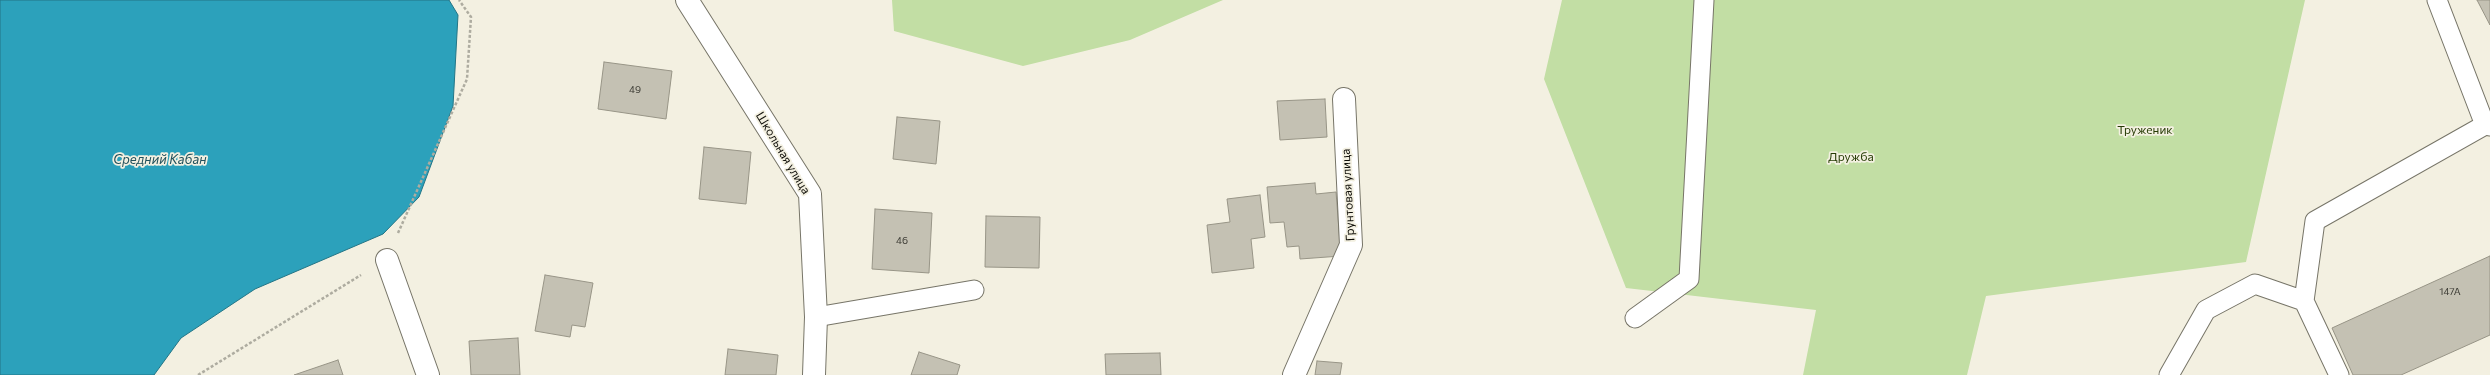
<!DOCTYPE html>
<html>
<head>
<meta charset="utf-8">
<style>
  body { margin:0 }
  canvas { display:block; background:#f3f0e1 }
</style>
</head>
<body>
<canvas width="2490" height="375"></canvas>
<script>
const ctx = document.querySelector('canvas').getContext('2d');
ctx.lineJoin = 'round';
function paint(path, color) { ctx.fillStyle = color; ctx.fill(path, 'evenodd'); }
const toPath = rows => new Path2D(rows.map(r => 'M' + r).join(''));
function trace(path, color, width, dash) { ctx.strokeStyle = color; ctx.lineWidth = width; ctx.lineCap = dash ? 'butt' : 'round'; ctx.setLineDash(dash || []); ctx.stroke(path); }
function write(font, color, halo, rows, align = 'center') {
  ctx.font = font + ' Commissioner,sans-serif'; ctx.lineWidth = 3.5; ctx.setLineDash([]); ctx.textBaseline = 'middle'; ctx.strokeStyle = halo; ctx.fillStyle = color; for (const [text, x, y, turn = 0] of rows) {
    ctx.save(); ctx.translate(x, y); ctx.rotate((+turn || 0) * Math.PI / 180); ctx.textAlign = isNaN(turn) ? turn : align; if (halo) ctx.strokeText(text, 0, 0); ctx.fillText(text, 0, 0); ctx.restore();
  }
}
paint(toPath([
  [892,0,1223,0,1130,40,1023,66,894,31],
  [1562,0,2305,0,2246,262,1986,296,1967,375,1803,375,1816,310,1626,288,1544,79]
]), '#c2dea4');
const water = toPath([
  [0,0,449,0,458,15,453,106,419,197,383,234,255,289,181,338,154,375,0,375,0,0]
]);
paint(water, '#2ca1bb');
trace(water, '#237586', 1);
const building = toPath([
  [2477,0,2490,0,2490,25,2477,0],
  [604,62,672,71,666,119,598,109,604,62],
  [1325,99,1327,137,1280,140,1277,101,1325,99],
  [897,117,940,121,936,164,893,159,897,117],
  [704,147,751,152,746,204,699,199,704,147],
  [1315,183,1316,194,1336,192,1341,256,1300,259,1299,246,1287,247,1284,222,1270,223,1267,187,1315,183],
  [1260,195,1265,237,1251,239,1254,268,1212,273,1207,225,1230,222,1227,199,1260,195],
  [875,209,932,213,929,273,872,269,875,209],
  [986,216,1040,217,1039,268,985,267,986,216],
  [2490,256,2490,335,2401,375,2353,375,2332,328,2490,256],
  [545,275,593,283,585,327,572,325,570,337,535,331,545,275],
  [518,338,520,375,471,375,469,341,518,338],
  [728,349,778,355,776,375,725,375,728,349],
  [919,352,960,365,957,375,911,375,919,352],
  [1160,353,1161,375,1106,375,1105,354,1160,353],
  [338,360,343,375,294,375,338,360],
  [1317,361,1342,363,1340,375,1315,375,1317,361]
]);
paint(building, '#c4c1b3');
trace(building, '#989587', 1);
const lane = toPath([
  [2437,0,2485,125,2490,126],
  [816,317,974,290],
  [1635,318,1689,279,1704,0],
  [2169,375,2206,310,2255,284,2304,301],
  [2339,375,2304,301,2315,221,2485,125]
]);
const street = toPath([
  [687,0,810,194,816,317,814,375],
  [387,260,428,375],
  [1294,375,1351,245,1344,99]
]);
trace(lane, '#777568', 21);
trace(street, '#777568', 24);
trace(toPath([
  [398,233,467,79,471,17,459,0],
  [198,375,361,275]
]), '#aeaca0', 2.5, [3, 2]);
trace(lane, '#fff', 19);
trace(street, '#fff', 22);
write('10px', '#3c3b34', null, [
  ["49",635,90],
  ["46",902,241],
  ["147А",2450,292]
]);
write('12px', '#263b04', '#f3f0e1', [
  ["Труженик",2145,130],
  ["Дружба",1851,157]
]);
write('12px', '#0f0e09', '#f3f0e1', [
  ["Школьная улица",783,153,59],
  ["Грунтовая улица",1348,195,-93]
]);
write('italic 13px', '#22515c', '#f3f0e1', [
  ["Средний Кабан",160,160]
]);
</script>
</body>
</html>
